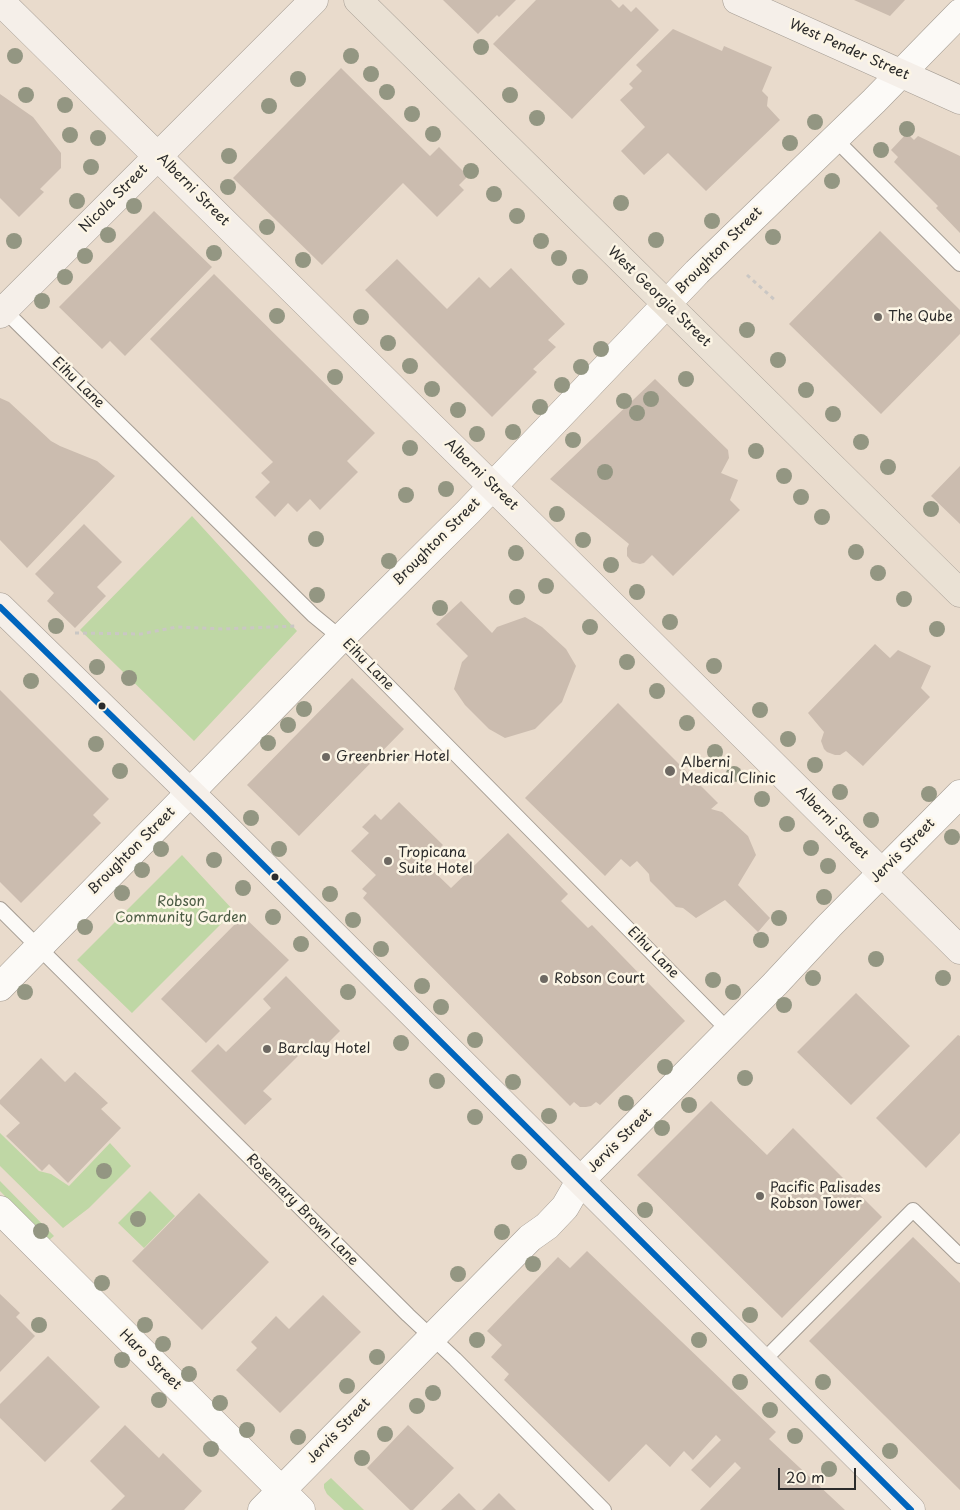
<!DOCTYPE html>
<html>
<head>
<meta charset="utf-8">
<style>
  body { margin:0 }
  #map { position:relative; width:960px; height:1510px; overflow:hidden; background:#e9dbcc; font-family:"Playpen Sans",sans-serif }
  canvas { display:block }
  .scale { position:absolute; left:778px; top:1468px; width:78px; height:22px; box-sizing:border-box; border:2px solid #2b2b2b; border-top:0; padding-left:6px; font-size:15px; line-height:18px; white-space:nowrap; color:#2b2b2b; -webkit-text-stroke:4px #fcf5e5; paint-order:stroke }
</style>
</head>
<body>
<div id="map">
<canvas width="960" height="1510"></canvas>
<div class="scale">20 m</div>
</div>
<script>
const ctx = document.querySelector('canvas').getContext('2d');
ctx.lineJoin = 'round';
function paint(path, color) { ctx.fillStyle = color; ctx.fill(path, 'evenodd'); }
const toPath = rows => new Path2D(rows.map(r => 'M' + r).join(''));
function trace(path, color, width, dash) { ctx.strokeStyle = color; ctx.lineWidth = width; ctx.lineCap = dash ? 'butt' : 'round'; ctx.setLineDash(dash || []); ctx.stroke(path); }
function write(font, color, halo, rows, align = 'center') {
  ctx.font = font + ' "Playpen Sans",sans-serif'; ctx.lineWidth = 5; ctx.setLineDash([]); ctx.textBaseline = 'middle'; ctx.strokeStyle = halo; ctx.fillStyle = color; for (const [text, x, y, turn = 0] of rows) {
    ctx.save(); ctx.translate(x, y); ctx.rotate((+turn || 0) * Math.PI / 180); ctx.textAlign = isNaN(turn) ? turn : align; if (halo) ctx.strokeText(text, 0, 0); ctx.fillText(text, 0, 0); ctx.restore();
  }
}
paint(toPath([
  [192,516,297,631,194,741,80,630],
  [182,855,234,911,132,1013,77,960],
  [0,1133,39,1171,51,1174,69,1186,110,1143,131,1166,89,1208,63,1228,0,1166],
  [0,1181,54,1236,48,1241,0,1191],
  [150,1191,175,1216,144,1248,118,1223],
  [331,1478,364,1510,344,1510,327,1494,324,1488,324,1484]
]), '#bfd7a5');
paint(toPath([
  [443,0,516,0,499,17,497,15,478,34],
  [536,0,611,0,619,8,623,4,631,12,636,7,659,30,572,119,493,44],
  [854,0,905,0,890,16],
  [673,29,722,51,724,46,772,67,762,91,768,97,767,106,780,120,706,191,668,153,644,175,621,151,645,127,620,100,633,88,629,84,642,71,636,65],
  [341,68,430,156,439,147,468,176,459,185,464,190,437,217,403,183,322,265,233,178],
  [0,94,33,117,61,153,61,168,40,189,44,192,19,217,0,198],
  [907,133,914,140,918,136,960,156,960,233,936,208,938,206,894,162,898,157,891,150],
  [154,211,212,267,125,356,110,341,102,349,59,307],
  [880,231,960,310,960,334,881,414,789,324],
  [397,259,447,309,479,277,490,288,511,268,565,324,548,340,556,347,533,369,537,372,492,417,365,290],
  [214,274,375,433,347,461,358,472,320,510,310,499,297,512,288,503,275,517,255,497,270,482,261,473,273,462,150,339],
  [655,379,728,450,729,458,721,473,738,480,730,500,740,510,673,576,652,555,644,563,640,564,632,562,627,556,627,548,629,544,550,479],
  [0,398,9,402,51,441,60,446,97,461,115,476,27,568,0,540],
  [960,466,960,524,931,496],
  [84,524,122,562,97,587,106,596,75,628,47,601,54,593,35,574],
  [461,601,492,633,497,627,525,617,542,627,566,649,576,666,562,702,535,729,505,738,489,729,465,705,454,689,462,662,468,656,436,624],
  [875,644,890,658,898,650,931,666,921,688,930,697,863,766,846,751,840,755,835,755,827,752,824,749,821,741,824,732,808,713],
  [352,678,404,729,299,836,247,785],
  [0,690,109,799,93,815,101,823,21,903,0,882],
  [618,703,718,803,711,809,722,812,748,836,756,855,738,885,770,918,758,932,725,900,696,918,683,908,676,907,650,881,649,874,637,861,630,867,621,859,605,876,525,798],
  [399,802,443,845,425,863,451,888,508,833,568,894,561,901,588,928,592,925,685,1021,600,1105,596,1102,591,1106,586,1107,580,1107,574,1102,570,1106,363,898,367,893,362,889,376,875,351,851,369,833,362,827,375,814,381,820],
  [243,916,289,960,206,1043,161,999],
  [286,976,340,1031,317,1054,308,1046,263,1091,272,1099,245,1125,191,1071,218,1044,226,1052,271,1008,263,999],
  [856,993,910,1046,851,1105,797,1052],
  [958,1035,960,1036,960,1133,926,1168,876,1118],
  [41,1058,65,1082,75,1072,108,1103,101,1109,121,1128,68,1183,49,1164,42,1171,6,1136,20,1123,0,1104,0,1100],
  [711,1101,767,1155,793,1128,882,1217,782,1318,637,1175],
  [199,1193,269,1262,202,1330,132,1261],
  [913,1237,960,1283,960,1490,809,1341],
  [587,1251,776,1432,769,1439,845,1510,700,1510,741,1468,735,1462,710,1488,691,1470,721,1440,716,1435,693,1460,684,1451,670,1467,646,1444,609,1482,504,1380,509,1374,491,1357,502,1345,487,1331,558,1257,570,1268],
  [0,1294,20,1313,16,1317,35,1336,0,1372],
  [323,1295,361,1332,280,1413,236,1370,257,1348,251,1342,276,1316,289,1329],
  [48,1356,100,1407,45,1462,0,1418,0,1404],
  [125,1425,159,1458,163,1453,202,1491,184,1510,111,1510,125,1496,90,1461],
  [408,1425,454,1468,413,1510,410,1510,367,1468],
  [459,1493,476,1510,441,1510],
  [499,1493,516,1510,482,1510]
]), '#cbbcaf');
const lane = toPath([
  [834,138,960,264],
  [1,307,313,615,341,638,729,1031],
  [0,909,408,1315,455,1359,604,1510],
  [762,1362,913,1210,960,1256]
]);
const street = toPath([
  [0,987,341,638,468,512,697,272,874,101,960,13],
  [0,1210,301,1510],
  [262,1510,530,1238,547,1226,565,1207,580,1181,775,984,829,926,960,794]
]);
const secondary = toPath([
  [737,0,960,100],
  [0,1,509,503,960,950],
  [0,314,314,0],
  [0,607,210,812,911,1510]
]);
const highway = toPath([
  [358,0,960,593]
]);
trace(lane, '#a49c93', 16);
trace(street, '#a49c93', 29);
trace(secondary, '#a49c93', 29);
trace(highway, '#a49c93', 29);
trace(toPath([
  [747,275,776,301],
  [75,633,141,634,177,627,223,629,296,626]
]), '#cac7c4', 3, [4, 4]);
trace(lane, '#fcfaf7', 14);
trace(street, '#fcfaf7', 28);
trace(secondary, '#f5efe9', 28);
trace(highway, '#eae1d4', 28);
trace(toPath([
  [0,607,210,812,911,1510]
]), '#0065bd', 6);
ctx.fillStyle = '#939682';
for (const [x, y] of [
  [481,47],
  [15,56],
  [351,56],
  [371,74],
  [298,79],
  [387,92],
  [26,95],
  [510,95],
  [65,105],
  [269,106],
  [412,114],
  [537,118],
  [815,122],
  [907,129],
  [433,134],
  [70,135],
  [98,138],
  [790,143],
  [881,150],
  [229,156],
  [91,167],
  [471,171],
  [832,181],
  [228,187],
  [494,194],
  [77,201],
  [621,203],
  [134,206],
  [517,216],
  [712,221],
  [267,227],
  [108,235],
  [773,237],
  [656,240],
  [14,241],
  [541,241],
  [214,253],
  [85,256],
  [559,258],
  [303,260],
  [65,277],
  [580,277],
  [42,301],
  [277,316],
  [361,317],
  [747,330],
  [388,343],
  [601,349],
  [778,360],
  [410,366],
  [581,367],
  [335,377],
  [686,379],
  [562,385],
  [432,389],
  [806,390],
  [651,399],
  [624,401],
  [540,407],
  [458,410],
  [637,413],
  [833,414],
  [513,432],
  [477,434],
  [573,440],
  [861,442],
  [410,448],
  [756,451],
  [888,467],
  [605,472],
  [784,476],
  [446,489],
  [406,495],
  [801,497],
  [931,509],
  [557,514],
  [822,517],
  [316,539],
  [583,540],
  [856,552],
  [516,553],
  [389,561],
  [611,565],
  [878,573],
  [546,586],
  [637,592],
  [317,595],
  [517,597],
  [904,599],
  [440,608],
  [670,622],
  [56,626],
  [590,627],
  [937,629],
  [627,662],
  [714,666],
  [97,667],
  [129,678],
  [31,681],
  [657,691],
  [304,709],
  [760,710],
  [687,723],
  [288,725],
  [788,739],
  [268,743],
  [96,744],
  [715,752],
  [815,765],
  [120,771],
  [734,774],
  [840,792],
  [929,794],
  [762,799],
  [251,818],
  [871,820],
  [787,824],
  [952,837],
  [811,848],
  [161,849],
  [279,849],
  [214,860],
  [828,866],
  [142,870],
  [243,888],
  [122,893],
  [330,894],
  [824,897],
  [273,917],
  [779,918],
  [353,920],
  [85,927],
  [761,940],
  [301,944],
  [381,949],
  [876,959],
  [813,978],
  [943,978],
  [713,980],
  [422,986],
  [25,992],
  [348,992],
  [733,992],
  [784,1005],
  [441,1007],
  [475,1040],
  [401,1043],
  [665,1067],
  [745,1078],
  [437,1081],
  [513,1082],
  [626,1103],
  [689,1105],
  [549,1116],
  [475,1117],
  [662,1128],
  [519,1162],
  [104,1171],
  [645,1210],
  [138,1219],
  [41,1231],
  [502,1232],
  [533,1264],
  [458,1274],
  [102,1283],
  [750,1315],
  [39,1325],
  [145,1325],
  [477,1340],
  [699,1340],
  [163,1344],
  [377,1357],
  [122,1360],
  [189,1374],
  [740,1382],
  [823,1382],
  [347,1386],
  [433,1393],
  [159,1400],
  [220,1403],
  [417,1406],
  [770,1410],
  [247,1430],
  [385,1434],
  [795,1436],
  [298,1437],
  [211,1449],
  [890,1451],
  [362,1458],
  [829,1469]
]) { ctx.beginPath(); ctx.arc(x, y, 8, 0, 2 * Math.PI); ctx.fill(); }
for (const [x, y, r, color] of [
  [878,317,5,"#6e6963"],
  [102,706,4.5,"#2b2b2b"],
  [326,757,5,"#6e6963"],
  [670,771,6,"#6e6963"],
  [388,861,5,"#6e6963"],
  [275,877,4.5,"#2b2b2b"],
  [544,979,5,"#6e6963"],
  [267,1049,5,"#6e6963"],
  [760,1196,5,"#6e6963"]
]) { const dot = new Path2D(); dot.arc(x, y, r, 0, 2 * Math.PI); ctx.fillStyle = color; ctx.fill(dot); trace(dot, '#fcf5e5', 2); }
write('14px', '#2b2b2b', '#fcf5e5', [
  ["West Pender Street",849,50,24],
  ["Alberni Street",193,190,45],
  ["Nicola Street",114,199,-45],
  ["Broughton Street",719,251,-45],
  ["West Georgia Street",659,297,44],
  ["Eihu Lane",78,383,44],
  ["Alberni Street",481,475,44],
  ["Broughton Street",437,542,-45],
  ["Eihu Lane",368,665,45],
  ["Alberni Street",832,823,45],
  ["Broughton Street",132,851,-45],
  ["Jervis Street",903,851,-45],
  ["Eihu Lane",653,953,45],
  ["Jervis Street",620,1141,-45],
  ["Rosemary Brown Lane",302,1210,45],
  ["Haro Street",150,1360,44],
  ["Jervis Street",339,1431,-46]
]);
write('14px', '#2b2b2b', '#fcf5e5', [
  ["The Qube",888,317],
  ["Greenbrier Hotel",336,757],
  ["Alberni",681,763],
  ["Medical Clinic",681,779],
  ["Tropicana",398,853],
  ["Suite Hotel",398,869],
  ["Robson Court",554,979],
  ["Barclay Hotel",277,1049],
  ["Pacific Palisades",770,1188],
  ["Robson Tower",770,1204]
], 'left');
write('14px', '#4d5d46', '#fcf5e5', [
  ["Robson",181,902],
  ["Community Garden",181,918]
]);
</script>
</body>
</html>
